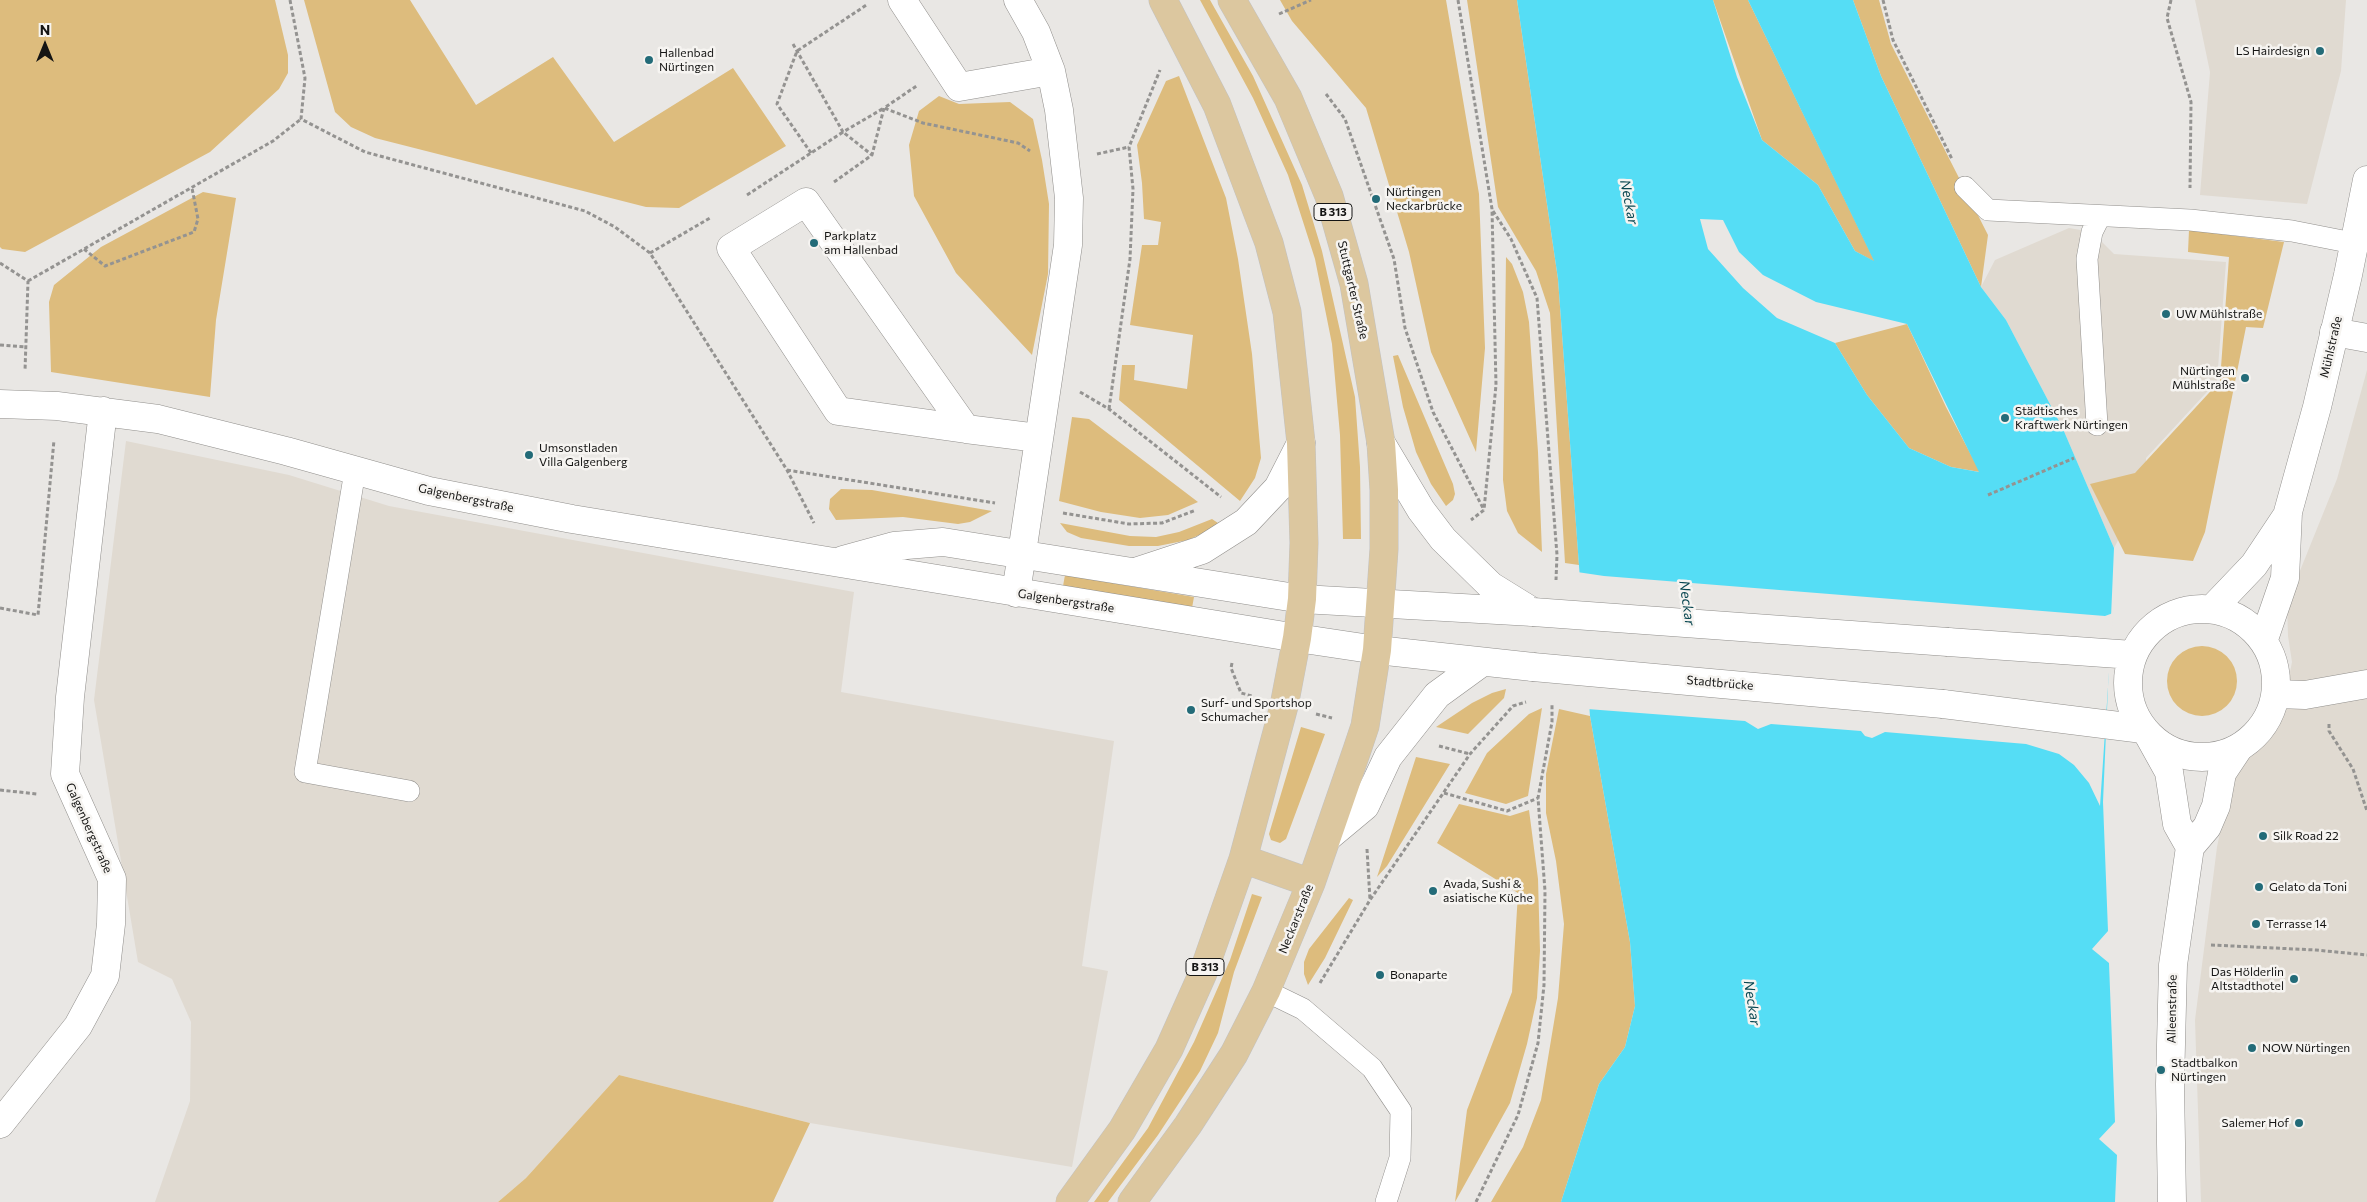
<!DOCTYPE html>
<html>
<head>
<meta charset="utf-8">
<style>
  body { margin:0 }
  #map { position:relative; width:2367px; height:1202px; overflow:hidden; background:#e9e7e4; font-family:Commissioner,sans-serif }
  canvas { display:block }
  .north { position:absolute; left:20px; top:20px; width:50px; height:50px; -webkit-text-stroke:4px #f6f4f1; paint-order:stroke; rotate:0deg; font-size:14px; font-weight:700; line-height:20px; text-align:center; color:#151514 }
  .north::after { content:''; display:block; margin:auto; width:18px; height:22px; background:#151514; clip-path:polygon(50% 0,100% 100%,50% 72%,0 100%) }
</style>
</head>
<body>
<div id="map">
<canvas width="2367" height="1202"></canvas>
<div class="north">N</div>
</div>
<script>
const ctx = document.querySelector('canvas').getContext('2d');
ctx.lineJoin = 'round';
function paint(path, color) { ctx.fillStyle = color; ctx.fill(path, 'evenodd'); }
const toPath = rows => new Path2D(rows.map(r => 'M' + r).join(''));
function trace(path, color, width, dash) { ctx.strokeStyle = color; ctx.lineWidth = width; ctx.lineCap = dash ? 'butt' : 'round'; ctx.setLineDash(dash || []); ctx.stroke(path); }
function write(font, color, halo, rows, align = 'center') {
  ctx.font = font + ' Commissioner,sans-serif'; ctx.lineWidth = 5; ctx.setLineDash([]); ctx.textBaseline = 'middle'; ctx.strokeStyle = halo; ctx.fillStyle = color; for (const [text, x, y, turn = 0] of rows) {
    ctx.save(); ctx.translate(x, y); ctx.rotate((+turn || 0) * Math.PI / 180); ctx.textAlign = isNaN(turn) ? turn : align; if (halo) ctx.strokeText(text, 0, 0); ctx.fillText(text, 0, 0); ctx.restore();
  }
}
paint(toPath([
  [2195,0,2346,0,2341,71,2307,204,2200,195,2210,72],
  [2069,228,2092,232,2114,254,2226,262,2217,381,2146,458,2146,486,2114,548,2063,429,2006,320,1981,287,1995,260],
  [2367,370,2367,1202,2201,1202,2195,1020,2217,847,2228,794,2240,764,2279,727,2292,662,2288,636,2287,603,2337,479],
  [126,441,289,475,389,506,854,592,841,692,1114,741,1082,966,1108,971,1072,1167,810,1123,619,1075,526,1178,498,1202,155,1202,190,1101,191,1022,172,979,138,962,94,700]
]), '#e0dad1');
paint(toPath([
  [0,0,275,0,288,55,288,73,279,89,210,152,25,252,2,249,0,247],
  [304,0,410,0,476,105,553,57,614,142,733,68,786,146,679,208,646,207,375,138,351,127,335,112],
  [1200,0,1210,0,1253,76,1302,185,1322,251,1355,397,1360,467,1361,539,1343,539,1340,435,1332,344,1315,259,1288,175,1253,98],
  [1280,0,1446,0,1479,194,1485,348,1476,452,1431,352,1409,252,1366,108,1292,21],
  [1467,0,1517,0,1558,279,1579,565,1565,563,1550,313,1536,271,1498,207],
  [1713,0,1748,0,1875,262,1855,251,1818,185,1762,140],
  [1853,0,1879,0,1891,44,1988,235,1981,287,1881,76],
  [1179,76,1226,198,1238,259,1252,354,1261,458,1255,478,1240,501,1119,400,1122,365,1135,365,1134,380,1187,389,1193,335,1130,325,1142,245,1158,245,1161,222,1144,219,1142,183,1137,145,1166,81],
  [939,96,959,104,1010,102,1033,119,1042,160,1049,204,1048,274,1032,355,956,273,914,196,909,145,919,111],
  [203,192,236,198,216,320,210,397,51,372,49,302,54,285,101,247],
  [2189,230,2284,242,2263,328,2246,327,2205,532,2193,561,2125,554,2090,484,2135,473,2220,381,2229,257,2188,252],
  [1506,257,1512,264,1523,292,1529,322,1538,452,1542,552,1518,533,1507,511,1503,480],
  [1907,324,1946,407,1980,472,1951,467,1909,448,1867,395,1835,343],
  [1398,355,1453,484,1455,494,1453,500,1446,506,1431,484,1416,452,1403,407,1393,356],
  [1072,417,1089,419,1198,502,1168,515,1140,518,1101,512,1059,501],
  [841,489,872,490,992,511,970,522,958,524,903,517,836,520,829,509,830,499],
  [1212,519,1221,525,1188,540,1158,546,1129,546,1081,538,1067,532,1060,523,1130,536,1156,537,1179,532],
  [1065,575,1194,597,1192,608,1063,586],
  '2167 681a35 35 0 1 1 70 0a35 35 0 1 1-70 0Z',
  [1506,689,1504,698,1468,734,1436,727,1472,703,1492,693],
  [1542,708,1528,796,1506,804,1465,793,1487,753,1529,714],
  [1559,709,1590,716,1630,942,1635,1006,1625,1047,1599,1084,1561,1202,1491,1202,1523,1147,1541,1100,1558,998,1564,924,1556,861,1546,813,1546,774],
  [1301,727,1325,734,1286,839,1280,843,1271,840,1269,834],
  [1416,757,1450,764,1387,866,1377,877],
  [1459,804,1510,816,1529,810,1538,879,1540,951,1537,998,1527,1044,1510,1103,1455,1202,1467,1110,1512,992,1518,893,1437,843],
  [1252,894,1262,897,1234,972,1218,1033,1200,1071,1158,1135,1108,1202,1094,1202,1148,1128,1194,1042,1230,960],
  [1349,898,1353,900,1325,958,1308,985,1304,974,1304,962,1309,949],
  [619,1075,810,1123,773,1202,498,1202,526,1178]
]), '#ddbc7d');
paint(toPath([
  [1517,0,1713,0,1737,77,1762,140,1818,185,1855,251,1874,261,1748,0,1853,0,1881,76,1981,287,2006,320,2063,429,2114,548,2103,802,2108,931,2092,949,2109,963,2115,1122,2099,1139,2117,1155,2115,1202,1561,1202,1599,1084,1625,1047,1635,1006,1630,942,1590,716,1558,279],
  [1700,219,1723,220,1739,252,1763,275,1816,302,1907,324,1979,472,1951,467,1909,448,1867,395,1835,343,1777,318,1743,288,1708,249]
]), '#55ddf5');
paint(toPath([
  [1577,572,1604,576,2105,616,2113,613,2100,806,2089,783,2074,765,2059,754,2026,744,1885,732,1872,738,1865,736,1861,731,1771,724,1758,729,1745,721,1587,709]
]), '#e9e7e4');
const lane = toPath([
  [1965,187,1988,210,2190,220,2292,231,2353,243],
  [2097,425,2087,259,2092,232,2100,216],
  [355,471,305,772,409,791],
  [1266,991,1303,1009,1372,1068,1401,1111,1400,1158,1386,1202]
]);
const street = toPath([
  [902,0,959,87,1051,71],
  [2334,332,2367,338],
  [0,404,57,406,158,419,286,451,429,491,572,519,1297,638],
  [966,429,838,411,731,248,806,202,966,429,1038,438],
  [843,560,894,546,943,542,1302,599],
  [1138,571,1202,550,1246,522,1278,488,1301,443],
  [1016,593,1068,245,1069,198,1059,110,1051,71,1036,32,1018,0],
  [2277,694,2305,695,2367,684],
  [2149,736,2169,772,2177,824,2190,847],
  [0,1124,78,1026,105,976,111,924,112,879,65,774,70,697,103,411],
  [2172,1202,2170,1084,2173,965,2190,847,2207,827,2216,806,2222,773,2238,749]
]);
const secondary = toPath([
  [1381,443,1421,510,1443,539,1491,586,1533,612],
  [1302,599,1533,612],
  [2213,608,2254,565,2288,514],
  '2128 683a74 74 0 1 1 148 0a74 74 0 1 1-148 0Z',
  [1297,638,1377,650,1533,667],
  [2264,639,2285,578,2288,512,2317,407,2348,275,2367,180],
  [1948,642,2133,655],
  [1943,704,2143,729],
  [1329,836,1365,806,1388,757,1437,695,1481,663]
]);
const primary = toPath([
  [1243,859,1311,883],
  [1070,1202,1122,1130,1169,1049,1203,973,1243,859,1284,706,1297,638,1302,599,1304,543,1301,443,1287,312,1269,243,1217,105,1163,0],
  [1132,1202,1188,1125,1234,1054,1266,991,1311,883,1357,750,1365,726,1377,650,1384,549,1384,490,1381,443,1354,284,1329,196,1288,98,1232,0]
]);
trace(lane, '#918f8c', 22);
trace(street, '#918f8c', 29);
trace(secondary, '#918f8c', 29);
trace(primary, '#c2c2c2', 29);
trace(toPath([
  [290,0,305,78,301,119,365,152,585,211,615,227,650,253,787,470,814,523],
  [1458,0,1492,209,1496,385,1484,510,1471,520],
  [1883,0,1893,40,1952,159],
  [2171,0,2167,18,2191,102,2190,188],
  [1279,14,1311,0],
  [793,44,843,132,884,108,923,123,1018,143,1030,151],
  [1326,94,1345,119,1394,259,1405,328,1433,412,1484,510],
  [811,153,777,104,797,51,868,4],
  [1097,154,1129,147],
  [834,182,872,155,884,108,918,85],
  [747,195,843,132,872,155],
  [1493,211,1511,239,1537,298,1557,555,1556,580],
  [84,249,105,266,194,232,198,219,192,188],
  [650,253,710,218],
  [0,263,28,281,25,371],
  [28,281,273,141,301,119],
  [0,345,26,347],
  [1080,392,1109,409,1221,497],
  [1109,409,1130,259,1133,189,1129,147,1160,70],
  [787,470,995,503],
  [1988,495,2074,458],
  [1063,513,1129,524,1162,523,1196,510],
  [0,608,38,615,54,440],
  [1232,663,1231,668,1241,693,1252,696],
  [1316,714,1332,718],
  [2329,724,2329,731,2353,769,2367,811],
  [1439,746,1470,754],
  [0,790,37,794],
  [1444,793,1507,811,1538,798],
  [1367,849,1370,900],
  [2211,945,2316,950,2367,955],
  [1320,983,1370,900,1470,754,1513,706,1526,702],
  [1476,1202,1518,1115,1538,1043,1544,985,1545,891,1538,798,1552,722,1552,704]
]), '#949391', 3, [4, 2.5]);
trace(lane, '#fff', 21);
trace(street, '#fff', 28);
trace(secondary, '#fff', 28);
trace(primary, '#dcc79f', 28);
const secondaryBridge = toPath([
  [1533,612,1948,642],
  [1533,667,1943,704]
]);
trace(secondaryBridge, '#918f8c', 29, []);
trace(secondaryBridge, '#fff', 28);
for (const [x, y, r, color] of [
  [2320,51,5,"#236b78"],
  [649,60,5,"#236b78"],
  [1376,199,5,"#236b78"],
  [814,243,5,"#236b78"],
  [2166,314,5,"#236b78"],
  [2245,378,5,"#236b78"],
  [2005,418,5,"#236b78"],
  [529,455,5,"#236b78"],
  [1191,710,5,"#236b78"],
  [2263,836,5,"#236b78"],
  [2259,887,5,"#236b78"],
  [1433,891,5,"#236b78"],
  [2256,924,5,"#236b78"],
  [1380,975,5,"#236b78"],
  [2294,979,5,"#236b78"],
  [2252,1048,5,"#236b78"],
  [2161,1070,5,"#236b78"],
  [2299,1123,5,"#236b78"]
]) { const dot = new Path2D(); dot.arc(x, y, r, 0, 2 * Math.PI); ctx.fillStyle = color; ctx.fill(dot); trace(dot, '#f6f4f1', 2); }
for (const [x, y, w] of [
  [1333,212,38],
  [1205,967,38]
]) { const box = new Path2D(); box.roundRect(x - w / 2, y - 8.5, w, 17, 4); ctx.fillStyle = '#f6f4f1'; ctx.fill(box); trace(box, '#151514', 1); }
write('bold 11px', '#151514', null, [
  ["B 313",1333,212],
  ["B 313",1205,967]
]);
write('12px', '#151514', '#f6f4f1', [
  ["LS Hairdesign",2310,51,"right"],
  ["Hallenbad",659,53],
  ["Nürtingen",659,67],
  ["Nürtingen",1386,192],
  ["Neckarbrücke",1386,206],
  ["Parkplatz",824,236],
  ["am Hallenbad",824,250],
  ["UW Mühlstraße",2176,314],
  ["Nürtingen",2235,371,"right"],
  ["Mühlstraße",2235,385,"right"],
  ["Städtisches",2015,411],
  ["Kraftwerk Nürtingen",2015,425],
  ["Umsonstladen",539,448],
  ["Villa Galgenberg",539,462],
  ["Surf- und Sportshop",1201,703],
  ["Schumacher",1201,717],
  ["Silk Road 22",2273,836],
  ["Avada, Sushi &",1443,884],
  ["asiatische Küche",1443,898],
  ["Gelato da Toni",2269,887],
  ["Terrasse 14",2266,924],
  ["Das Hölderlin",2284,972,"right"],
  ["Altstadthotel",2284,986,"right"],
  ["Bonaparte",1390,975],
  ["NOW Nürtingen",2262,1048],
  ["Stadtbalkon",2171,1063],
  ["Nürtingen",2171,1077],
  ["Salemer Hof",2289,1123,"right"]
], 'left');
write('12px', '#151514', '#f6f4f1', [
  ["Stuttgarter Straße",1353,290,77],
  ["Mühlstraße",2331,347,-77],
  ["Galgenbergstraße",466,498,12],
  ["Galgenbergstraße",1066,601,9],
  ["Stadtbrücke",1720,683,5],
  ["Galgenbergstraße",89,828,66],
  ["Neckarstraße",1296,919,-68],
  ["Alleenstraße",2172,1009,-89]
]);
write('italic 14px', '#0a4852', '#f6f4f1', [
  ["Neckar",1629,202,79],
  ["Neckar",1687,603,82],
  ["Neckar",1752,1003,81]
]);
</script>
</body>
</html>
